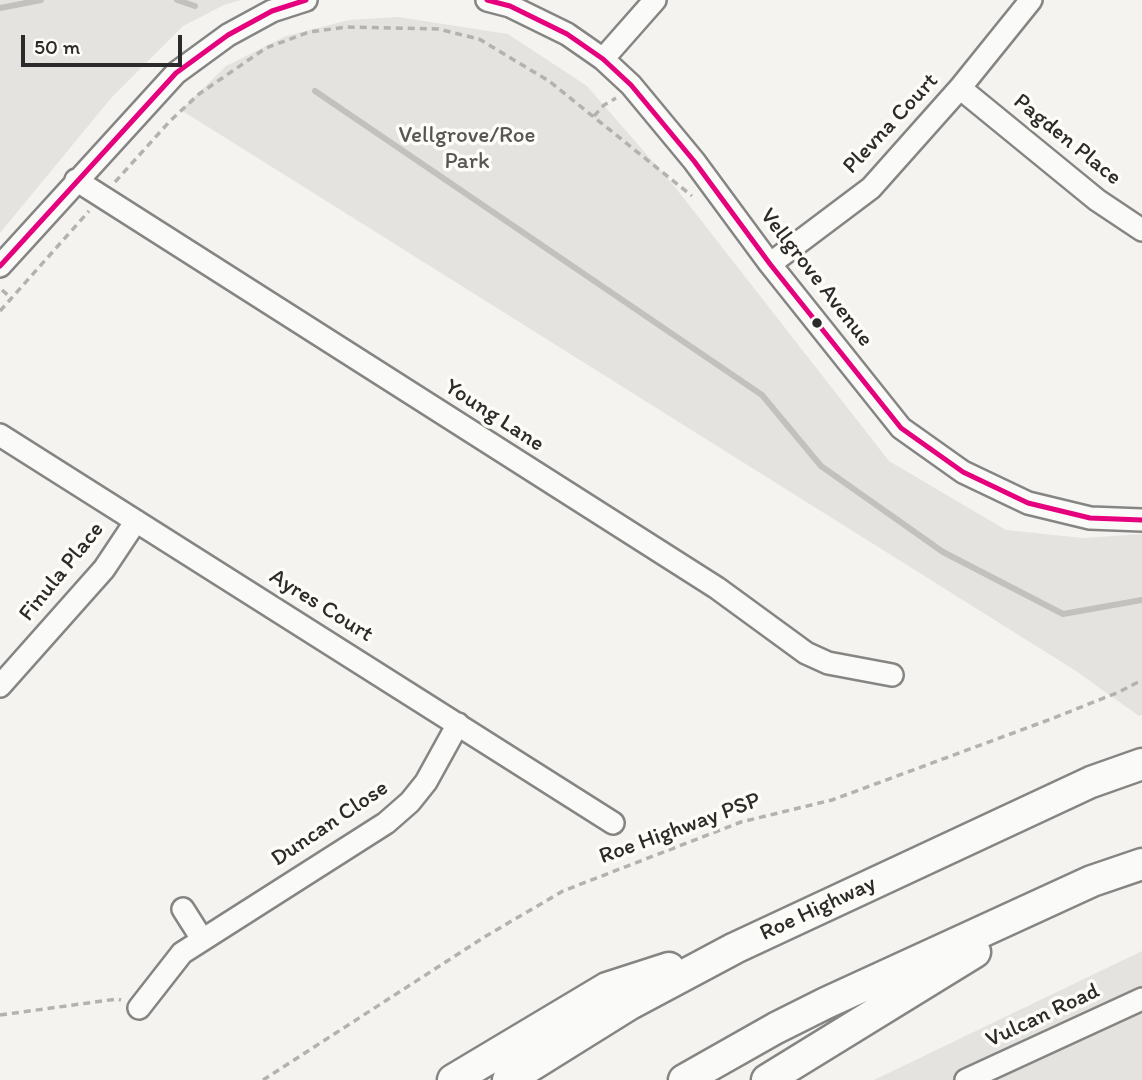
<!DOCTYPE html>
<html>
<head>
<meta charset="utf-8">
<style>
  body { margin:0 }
  #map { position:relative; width:1142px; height:1080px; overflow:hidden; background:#f4f3f0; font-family:Itim,sans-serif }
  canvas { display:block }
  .scale { position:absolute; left:21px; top:35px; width:161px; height:32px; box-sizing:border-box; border:4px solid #2b2b2b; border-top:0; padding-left:9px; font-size:21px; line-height:24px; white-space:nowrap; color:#2b2b2b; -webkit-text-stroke:5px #fdfcf7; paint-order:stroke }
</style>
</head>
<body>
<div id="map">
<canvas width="1142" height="1080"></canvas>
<div class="scale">50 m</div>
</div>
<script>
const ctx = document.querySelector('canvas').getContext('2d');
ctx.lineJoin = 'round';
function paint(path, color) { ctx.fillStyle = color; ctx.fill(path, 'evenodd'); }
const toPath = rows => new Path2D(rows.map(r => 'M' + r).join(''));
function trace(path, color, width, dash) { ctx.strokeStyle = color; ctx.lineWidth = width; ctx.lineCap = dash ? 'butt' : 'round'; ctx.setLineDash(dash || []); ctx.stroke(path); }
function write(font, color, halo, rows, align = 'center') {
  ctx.font = font + ' Itim,sans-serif'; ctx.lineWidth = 7; ctx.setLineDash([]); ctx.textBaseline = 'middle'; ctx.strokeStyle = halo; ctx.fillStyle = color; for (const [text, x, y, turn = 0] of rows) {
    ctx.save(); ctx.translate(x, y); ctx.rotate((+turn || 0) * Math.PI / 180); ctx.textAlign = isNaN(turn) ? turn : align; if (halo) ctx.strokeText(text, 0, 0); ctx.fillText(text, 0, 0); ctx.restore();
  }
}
paint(toPath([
  [1142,951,1142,1080,874,1080]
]), '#e4e3df');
paint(toPath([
  [0,0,241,0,224,5,183,26,112,97,0,233],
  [398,17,508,34,587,86,675,187,889,461,1006,530,1083,538,1142,534,1142,715,1139,716,1076,671,181,110,226,66,286,36,349,20]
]), '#e4e3e0');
trace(toPath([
  [177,0,195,6],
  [0,8,41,0],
  [315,91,762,395,821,466,943,552,1063,614,1142,600]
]), '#c2c1be', 6);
const minor = toPath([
  [487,0,510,6,567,34,603,59,631,85,694,161,770,264,901,428,963,472,1028,503,1090,518,1142,520],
  [603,59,655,0],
  [960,88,1097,200,1142,230],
  [76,180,717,588,806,653,828,663,892,675],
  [770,264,871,188,960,88,1031,0],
  [0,266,176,73,228,35,272,11,306,0],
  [0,435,613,823],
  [0,686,104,569,136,521],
  [183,909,202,939],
  [139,1008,182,953,386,823,410,802,426,782,458,724],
  [966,1080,1142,999]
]);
const highway = toPath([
  [453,1080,607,988,669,968],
  [508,1080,630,1004,735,948,1091,782,1142,764],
  [684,1080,776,1028,826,1003,1092,881,1142,864],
  [767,1080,975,952]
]);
trace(minor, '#858584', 26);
trace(highway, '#858584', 35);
trace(toPath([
  [594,116,604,105,616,98],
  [115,182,170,121,199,94,266,48,309,32,347,27,438,29,479,39,549,81,692,196],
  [2,290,11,298],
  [0,311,89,211],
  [0,1015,117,999,121,1000],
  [263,1080,486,936,563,891,741,822,832,800,1051,719,1119,692,1142,680]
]), '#b3b2b1', 3.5, [7, 5]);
trace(minor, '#fafaf8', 21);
trace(highway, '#fafaf8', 30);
trace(toPath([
  [487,0,510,6,567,34,603,59,631,85,694,161,770,264,901,428,963,472,1028,503,1090,518,1142,520],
  [0,266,176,73,228,35,272,11,306,0]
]), '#e5007d', 5);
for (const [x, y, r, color] of [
  [817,323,6,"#2b2b2b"]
]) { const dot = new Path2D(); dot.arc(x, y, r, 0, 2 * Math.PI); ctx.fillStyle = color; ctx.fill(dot); trace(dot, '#fdfcf7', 2.5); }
write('23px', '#2b2b2b', '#fdfcf7', [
  ["Plevna Court",891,124,-47],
  ["Pagden Place",1067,140,39],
  ["Vellgrove Avenue",816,278,52],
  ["Young Lane",494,416,33],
  ["Finula Place",62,572,-51],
  ["Ayres Court",321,606,32],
  ["Duncan Close",330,824,-34],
  ["Roe Highway PSP",680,829,-20],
  ["Roe Highway",818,909,-25],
  ["Vulcan Road",1043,1016,-25]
]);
write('23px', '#565655', '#fdfcf7', [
  ["Vellgrove/Roe",467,136],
  ["Park",467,162]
]);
</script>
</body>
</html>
